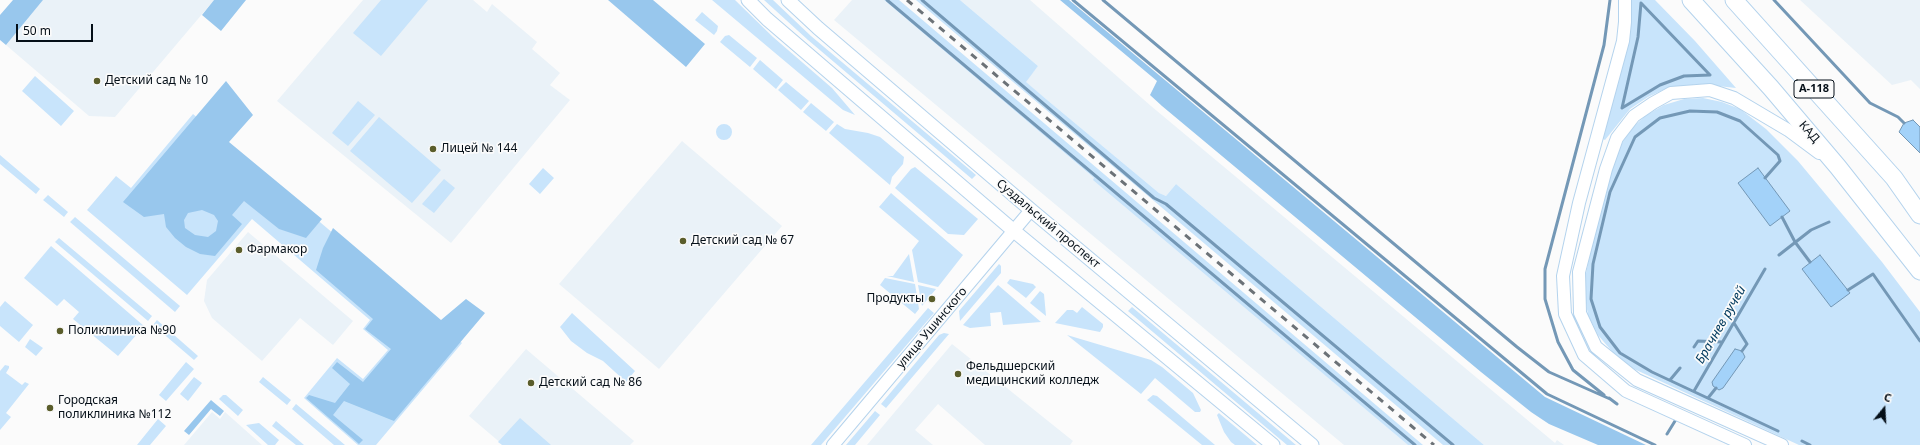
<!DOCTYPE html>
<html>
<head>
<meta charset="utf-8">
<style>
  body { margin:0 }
  #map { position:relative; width:1920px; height:445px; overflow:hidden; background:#fbfbfb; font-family:"Noto Sans",sans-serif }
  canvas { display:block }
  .north { position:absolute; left:1864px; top:389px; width:40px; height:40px; -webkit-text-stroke:3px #fbfbfb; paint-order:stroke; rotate:18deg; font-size:11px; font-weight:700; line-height:16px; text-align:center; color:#050f18 }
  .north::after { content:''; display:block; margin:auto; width:14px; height:18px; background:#050f18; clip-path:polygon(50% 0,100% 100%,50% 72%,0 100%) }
  .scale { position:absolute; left:16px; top:24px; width:77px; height:18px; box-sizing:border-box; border:2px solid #050f18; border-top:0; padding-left:5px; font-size:12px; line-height:14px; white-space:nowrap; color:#050f18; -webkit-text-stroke:3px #fbfbfb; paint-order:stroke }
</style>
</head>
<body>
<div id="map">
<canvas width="1920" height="445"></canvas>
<div class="north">С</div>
<div class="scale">50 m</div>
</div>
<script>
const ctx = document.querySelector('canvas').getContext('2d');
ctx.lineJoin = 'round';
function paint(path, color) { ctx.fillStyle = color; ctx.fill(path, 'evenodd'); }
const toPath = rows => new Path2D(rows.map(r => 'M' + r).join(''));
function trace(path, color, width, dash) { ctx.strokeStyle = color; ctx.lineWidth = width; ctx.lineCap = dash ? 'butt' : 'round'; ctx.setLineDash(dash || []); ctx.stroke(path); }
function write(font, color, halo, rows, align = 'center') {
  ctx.font = font + ' "Noto Sans",sans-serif'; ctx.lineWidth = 3.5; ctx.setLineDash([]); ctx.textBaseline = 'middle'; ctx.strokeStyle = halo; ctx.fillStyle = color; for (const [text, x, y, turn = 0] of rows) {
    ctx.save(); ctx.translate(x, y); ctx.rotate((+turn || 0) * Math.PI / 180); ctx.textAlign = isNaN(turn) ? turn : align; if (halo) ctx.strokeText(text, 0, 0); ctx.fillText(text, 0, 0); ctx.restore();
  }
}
paint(toPath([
  [43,0,214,0,115,117,89,116,6,45],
  [363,0,473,0,487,12,492,4,537,42,532,49,560,73,550,85,570,100,451,243,277,101],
  [852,0,884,0,1408,445,1344,445,834,20],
  [960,0,1030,0,1151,106,1555,443,1557,440,1564,445,1484,445,1176,184,1166,196,1159,193,1046,99,1025,82,1038,66],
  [1800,0,1920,0,1920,89,1911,80,1892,85],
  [682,141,782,226,659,369,559,284],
  [248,232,353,321,333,345,300,318,262,361,212,318,204,301,207,280],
  [952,344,1073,441,1070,445,985,445,938,404,915,430,933,445,867,445],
  [526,349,634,441,630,445,503,445,469,416],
  [212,412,220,419,225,412,262,445,184,445]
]), '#eaf2f8');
paint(toPath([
  [381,0,428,0,381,56,353,33],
  [712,0,735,0,773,37,832,88,855,115,843,110],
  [764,0,773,0,811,36,976,175,972,179,808,40],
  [884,0,899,0,1423,445,1408,445,1093,180,1094,178],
  [916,0,960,0,1038,66,1026,82,1046,99,1159,193,1166,196,1176,184,1484,445,1443,445],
  [1631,0,1655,0,1695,41,1736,88,1699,84,1665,89,1648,97,1630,109,1605,140,1603,139,1628,30],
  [702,12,718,26,717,31,714,35,695,20],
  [729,35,757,58,750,67,720,42,725,36],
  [760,60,783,80,776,89,753,69],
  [35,76,74,111,61,126,22,91],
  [786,82,809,101,801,110,778,90],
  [1703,98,1722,102,1740,109,1766,129,1798,161,1882,262,1920,312,1920,445,1799,445,1634,369,1615,355,1598,335,1588,315,1585,297,1586,273,1605,187,1616,153,1630,130,1645,116,1664,105,1684,99],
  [358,101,375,115,348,146,332,133],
  [811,103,834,122,826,131,803,112],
  [193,114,462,343,376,445,358,445,304,398,337,358,363,379,388,350,363,329,370,320,252,219,187,295,87,210,116,176,131,188],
  [379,117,441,170,412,203,350,151],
  [837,124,845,129,868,133,880,137,904,157,903,164,892,177,890,185,829,133],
  '716 132a8 8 0 1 1 16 0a8 8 0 1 1-16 0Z',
  [0,155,40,189,36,194,0,164],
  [915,167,978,219,964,235,948,234,895,188,911,169],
  [543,168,554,178,540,194,529,184],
  [444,179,455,188,434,213,422,204],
  [891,193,963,255,938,287,918,282,912,250,919,241,879,207],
  [48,195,68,212,64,217,43,200],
  [75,217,180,306,175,312,70,222],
  [59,238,152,316,148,321,55,242],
  [51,246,144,326,118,356,73,319,79,312,64,299,57,306,24,278],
  [909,254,914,282,887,276,893,276],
  [999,264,1001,266,1001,273,960,321,959,311],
  [885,278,915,284,919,309,915,314,880,285],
  [1010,279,1033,284,1036,287,1026,298,1007,283],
  [918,285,936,289,922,306],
  [998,285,1041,322,1003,325,1001,312,990,313,991,326,970,328,963,325],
  [1040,291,1044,294,1046,316,1030,303],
  [5,301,33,325,19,342,0,326,0,307],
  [1082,307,1103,324,1103,327,1100,332,1055,323,1067,310,1073,310,1077,313],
  [1132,307,1296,445,1287,445,1128,311],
  [928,308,934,313,821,445,811,445],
  [572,313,635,371,626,382,603,361,587,353,571,341,560,327],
  [157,320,198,356,194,360,153,325],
  [944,333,949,334,886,408,881,404,939,335],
  [1067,335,1151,360,1162,367,1193,393,1201,410,1200,412,1195,412,1155,378,1141,394],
  [30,339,43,348,36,356,25,347],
  [186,362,194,369,166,401,159,395],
  [5,365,9,366,9,368,6,373,22,385,25,382,29,384,6,413,11,417,0,430,0,371],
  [194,377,202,383,188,401,180,394],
  [263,377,291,400,287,405,259,382],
  [223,395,226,395,243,410,238,416,219,399],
  [1153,395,1157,396,1215,445,1202,445,1147,400],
  [296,404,345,445,334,445,292,409],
  [875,411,880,415,855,445,846,445],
  [1219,413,1220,414,1257,445,1235,445,1231,442,1224,432,1217,415],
  [520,418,551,445,502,445,498,442],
  [158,419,166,426,150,445,137,445],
  [276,421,304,445,296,445,272,426],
  [259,423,279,440,275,445,268,445,246,425]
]), '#c8e4fb');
paint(toPath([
  [13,0,43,0,6,45,0,40,0,15],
  [214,0,246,0,221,31,202,15],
  [608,0,653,0,705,44,686,67],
  [1060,0,1069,0,1545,397,1646,445,1598,445,1549,424,1531,412,1481,372,1162,106,1150,95,1157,81],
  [226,81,253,115,229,142,322,219,306,238,279,229,244,201,232,215,242,224,215,256,200,254,186,247,175,238,166,227,164,214,144,217,123,202],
  [202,210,214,215,218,221,216,231,208,237,195,235,185,228,184,220,188,213],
  [333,228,441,320,466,299,485,313,394,421,344,401,333,415,363,440,359,444,306,398,309,395,335,403,350,384,332,368,337,362,363,382,391,349,365,329,373,319,316,270,323,248],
  [211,400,224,411,220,416,211,409,189,435,184,431]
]), '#98c7ed');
const water = toPath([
  [1913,120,1920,127,1920,153,1899,132,1904,123,1913,120],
  [1758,168,1790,211,1770,226,1738,183,1758,168],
  [1820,255,1850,293,1831,307,1802,269,1820,255],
  [1735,349,1742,351,1745,357,1723,388,1719,390,1713,386,1712,382,1735,349]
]);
paint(water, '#a3d2f9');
trace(water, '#7498b6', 1);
trace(toPath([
  [887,0,1415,445],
  [922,0,1154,198,1166,204,1453,445],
  [1073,0,1547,394,1655,445],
  [1103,0,1517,347,1549,372,1610,399],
  [1774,0,1870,103,1898,117,1904,123],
  [1641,3,1638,37,1622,108,1660,85,1684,76,1710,75],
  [1641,3,1710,75],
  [1765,178,1780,161,1778,155,1740,121,1717,112,1690,111,1660,118,1635,137,1610,192,1593,264,1591,299,1600,327,1620,353,1652,372,1778,431],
  [1782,217,1795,242,1810,262],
  [1779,255,1811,230,1829,222],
  [1848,290,1873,274,1920,341],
  [1734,323,1747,344,1742,351],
  [1694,347,1698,341,1722,342],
  [1670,380,1680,368],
  [1694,391,1765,269],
  [1604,395,1573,370,1558,342,1545,299,1545,269,1604,45,1610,0],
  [1609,398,1617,404],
  [1708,398,1716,388],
  [1667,434,1675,421],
  [1802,441,1810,445]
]), '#7498b6', 3);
const tertiary = toPath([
  [1625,0,1625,22,1623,41,1579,203,1563,276,1565,314,1584,355,1626,391,1745,445],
  [833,445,1031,210],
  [1782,445,1637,380,1596,347,1580,313,1579,272,1606,169,1617,138,1634,116,1653,103,1671,93,1710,90,1734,98,1788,130,1819,153]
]);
const secondary = toPath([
  [748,0,767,19,1014,231,1273,445],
  [788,0,818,28,1031,210,1312,445]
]);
const motorway = toPath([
  [1691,0,1771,88,1838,167,1920,271],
  [1734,0,1894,178,1920,215]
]);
trace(tertiary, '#b4d3ed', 14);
trace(secondary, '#b4d3ed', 15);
trace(motorway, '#b4d3ed', 19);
trace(tertiary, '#fff', 12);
trace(secondary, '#fff', 13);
trace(motorway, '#fff', 17);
trace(toPath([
  [907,0,1434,445]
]), '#6c7277', 3, [7, 7]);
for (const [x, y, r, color] of [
  [97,81,4,"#5a5d2b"],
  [433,149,4,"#5a5d2b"],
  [683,241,4,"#5a5d2b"],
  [239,250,4,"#5a5d2b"],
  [932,299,4,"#5a5d2b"],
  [60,331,4,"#5a5d2b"],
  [958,374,4,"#5a5d2b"],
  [531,383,4,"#5a5d2b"],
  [50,408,4,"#5a5d2b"]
]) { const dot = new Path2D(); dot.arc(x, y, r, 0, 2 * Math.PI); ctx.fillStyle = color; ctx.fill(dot); trace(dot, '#fbfbfb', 1.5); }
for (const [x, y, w] of [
  [1814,89,40]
]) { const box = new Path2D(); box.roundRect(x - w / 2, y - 9, w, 18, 3); ctx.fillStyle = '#fbfbfb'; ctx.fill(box); trace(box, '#050f18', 1); }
write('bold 11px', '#050f18', null, [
  ["А-118",1814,89]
]);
write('12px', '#050f18', '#fbfbfb', [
  ["Детский сад № 10",105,81],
  ["Лицей № 144",441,149],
  ["Детский сад № 67",691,241],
  ["Фармакор",247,250],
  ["Продукты",924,299,"right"],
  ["Поликлиника №90",68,331],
  ["Фельдшерский",966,367],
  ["медицинский колледж",966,381],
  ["Детский сад № 86",539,383],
  ["Городская",58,401],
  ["поликлиника №112",58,415]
], 'left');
write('12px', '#050f18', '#fbfbfb', [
  ["КАД",1809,132,49],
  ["Суздальский проспект",1048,224,40],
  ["улица Ушинского",932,328,-50]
]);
write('italic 13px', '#003a5e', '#fbfbfb', [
  ["Брачнев ручей",1721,325,-60]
]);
</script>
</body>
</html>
